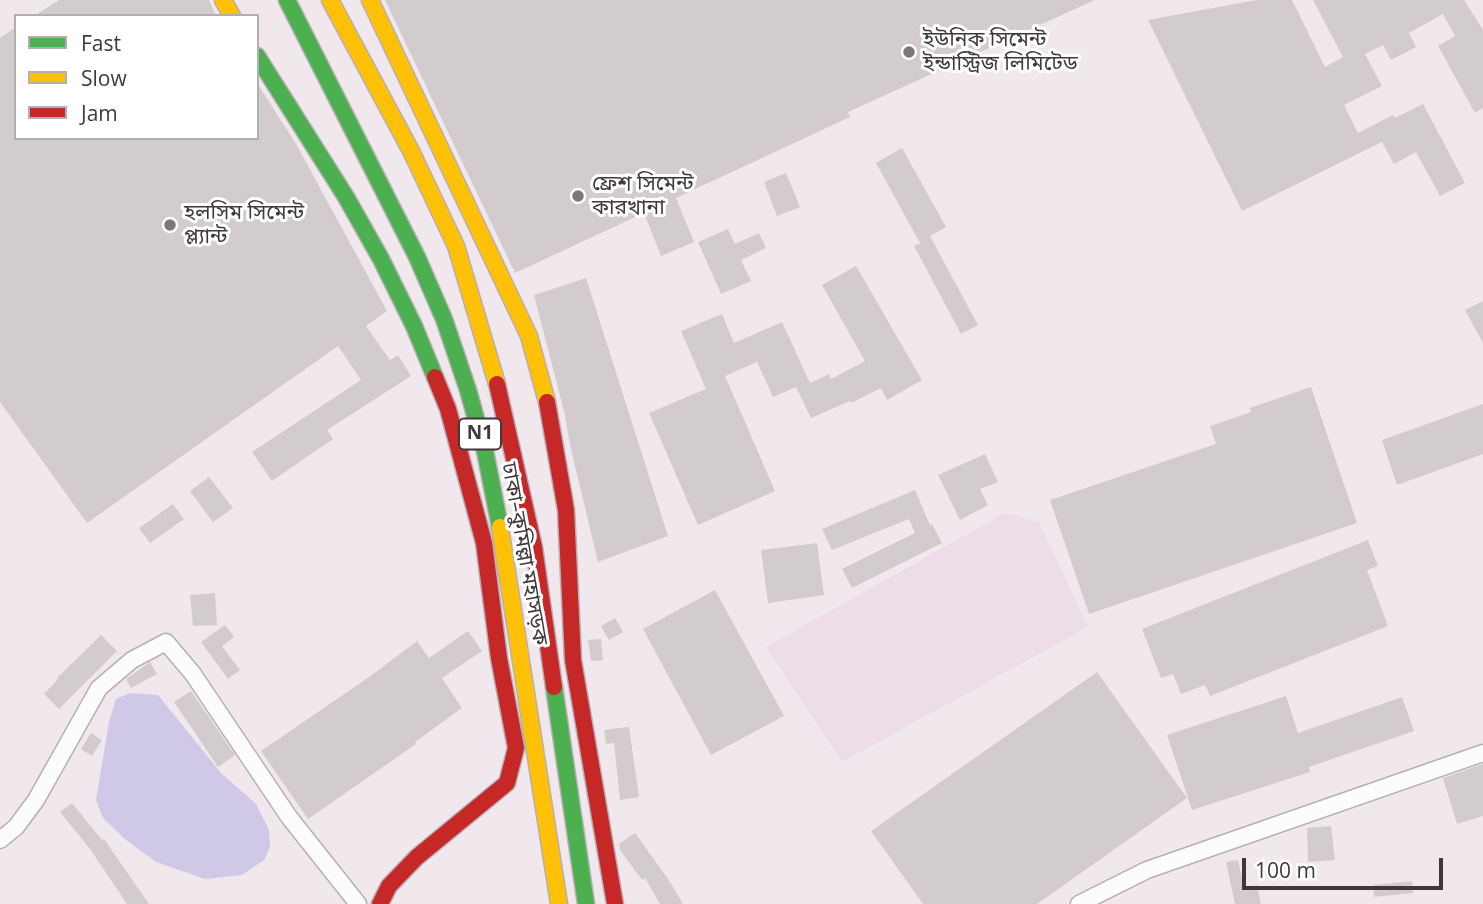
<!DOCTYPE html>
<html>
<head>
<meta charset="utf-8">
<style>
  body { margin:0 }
  #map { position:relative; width:1483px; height:904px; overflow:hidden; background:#f0e8ed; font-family:"Open Sans",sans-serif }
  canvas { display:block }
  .legend { position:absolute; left:14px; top:14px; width:245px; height:126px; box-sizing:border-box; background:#fff; border:2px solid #b2afb1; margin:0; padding:9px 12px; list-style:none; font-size:21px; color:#3f383c }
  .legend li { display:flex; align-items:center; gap:14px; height:35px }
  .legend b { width:35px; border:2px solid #b2afb1 }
  .scale { position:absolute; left:1242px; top:858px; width:201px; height:32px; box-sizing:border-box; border:4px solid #3f383c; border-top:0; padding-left:9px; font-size:21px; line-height:24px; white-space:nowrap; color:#3f383c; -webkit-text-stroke:5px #fff; paint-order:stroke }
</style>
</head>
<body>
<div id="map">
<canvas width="1483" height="904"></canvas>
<ul class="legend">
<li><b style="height:9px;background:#4caf50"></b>Fast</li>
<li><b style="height:9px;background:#ffc107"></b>Slow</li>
<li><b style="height:9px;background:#c62828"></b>Jam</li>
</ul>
<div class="scale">100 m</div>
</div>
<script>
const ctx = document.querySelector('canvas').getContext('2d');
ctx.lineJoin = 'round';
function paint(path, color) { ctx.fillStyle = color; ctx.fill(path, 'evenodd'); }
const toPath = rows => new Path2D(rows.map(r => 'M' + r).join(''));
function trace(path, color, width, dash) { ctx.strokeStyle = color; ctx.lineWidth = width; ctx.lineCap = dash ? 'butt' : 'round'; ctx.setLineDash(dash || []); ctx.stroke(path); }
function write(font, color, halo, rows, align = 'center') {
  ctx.font = font + ' "Open Sans","Noto Sans Bengali",sans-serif'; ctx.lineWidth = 6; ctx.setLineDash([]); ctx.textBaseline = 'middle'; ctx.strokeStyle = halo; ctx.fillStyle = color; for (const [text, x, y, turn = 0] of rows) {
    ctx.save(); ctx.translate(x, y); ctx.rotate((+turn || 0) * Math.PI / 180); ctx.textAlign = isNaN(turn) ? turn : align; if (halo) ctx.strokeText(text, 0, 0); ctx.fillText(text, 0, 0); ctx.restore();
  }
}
paint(toPath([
  [1005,513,1039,522,1088,627,842,762,766,647]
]), '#eddde8');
paint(toPath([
  [130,693,158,695,221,773,256,804,269,830,270,847,264,860,242,875,205,879,156,862,126,840,103,818,96,800,109,722,116,699]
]), '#d0c8e7');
paint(toPath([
  [59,0,209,0,216,16,34,16],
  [385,0,1095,0,848,112,850,117,676,198,694,242,661,256,644,213,515,273],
  [1256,0,1292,0,1325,67,1343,57,1313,0,1464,0,1483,30,1483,108,1475,113,1438,46,1455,36,1443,14,1409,33,1416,47,1391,60,1383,45,1365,54,1382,86,1344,105,1358,133,1393,115,1395,118,1423,104,1465,183,1440,196,1416,152,1394,164,1382,142,1242,211,1148,20],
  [16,27,16,138,257,138,257,83,295,142,387,311,366,326,390,360,398,355,411,376,327,430,333,439,272,481,252,452,361,380,338,346,87,523,0,402,0,38],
  [902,148,946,227,930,236,978,325,961,334,914,246,920,243,876,163],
  [786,173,800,207,777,216,764,182],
  [728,229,735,244,759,233,766,248,741,260,751,281,721,294,698,242],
  [856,266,922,380,887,400,881,388,851,403,850,401,811,418,796,387,773,397,757,362,725,376,775,491,698,525,649,413,706,389,681,331,722,314,734,343,782,322,810,383,829,374,831,379,865,361,822,285],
  [586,278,668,536,598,562,570,445,565,415,534,295],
  [1483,301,1483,343,1465,310],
  [1311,387,1357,523,1089,614,1050,500,1216,444,1210,426,1251,412,1250,408],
  [1483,404,1483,454,1397,485,1382,440],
  [985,454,998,482,980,489,988,505,960,520,938,475],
  [209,477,233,508,213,522,190,491],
  [915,490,930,525,932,524,942,543,852,588,842,569,915,533,909,519,832,550,822,529],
  [173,504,184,519,150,543,139,528],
  [1368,540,1378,566,1367,570,1388,626,1210,696,1205,685,1181,694,1173,674,1161,678,1142,629],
  [817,543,824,595,768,603,761,550],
  [715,590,784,716,711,755,643,629],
  [215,593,217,625,193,626,190,595],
  [615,618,623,632,609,640,601,626],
  [225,625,234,637,222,646,240,670,228,679,201,642],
  [468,631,482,651,442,678,462,708,415,742,416,744,308,819,261,751,372,675,417,641,429,658],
  [101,635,117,651,59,709,44,694,58,679,57,678],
  [601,639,603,660,591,661,588,640],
  [150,662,157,674,131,688,126,679],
  [1097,672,1187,798,1037,904,923,904,871,831],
  [191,691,235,755,218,767,174,702],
  [1286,696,1298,733,1402,697,1414,731,1309,767,1310,772,1192,810,1167,735],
  [629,727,639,797,620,800,614,743,606,744,604,730],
  [91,733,102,740,92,756,81,749],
  [1483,764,1483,816,1457,824,1443,778],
  [72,803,102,840,104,839,149,904,127,904,90,849,60,812],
  [1331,826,1335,860,1308,862,1307,828],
  [635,833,668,879,683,904,660,904,645,878,642,880,620,850,619,844],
  [1238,860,1244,888,1257,885,1261,904,1235,904,1226,862],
  [1412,881,1413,893,1374,897,1373,885]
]), '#d3cccf');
const street = toPath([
  [0,840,16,827,36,800,99,688,132,660,166,642,193,674,289,817,358,904],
  [1079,904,1147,870,1483,753]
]);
const fast = toPath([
  [287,0,417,257,444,319,468,390,485,451,500,527],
  [257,56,346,197,381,259,414,326,435,377],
  [554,687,586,904]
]);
const slow = toPath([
  [223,0,232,16],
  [330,0,411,151,456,246,497,384],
  [370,0,529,336,547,402],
  [500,527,559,904]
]);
const jam = toPath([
  [497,384,534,547,554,687],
  [547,402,566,510,573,660,615,904],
  [380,904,389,886,417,857,507,783,516,748,499,658,484,543,448,409,435,377]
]);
trace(street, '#b6b0b4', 19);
trace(fast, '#b6b0b4', 19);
trace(slow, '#b6b0b4', 19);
trace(jam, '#b6b0b4', 19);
trace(street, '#fdfcfc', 16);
trace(fast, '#4caf50', 16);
trace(slow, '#ffc107', 16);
trace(jam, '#c62828', 16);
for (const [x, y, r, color] of [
  [909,52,7,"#7d767a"],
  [578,196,7,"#7d767a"],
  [170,225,7,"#7d767a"]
]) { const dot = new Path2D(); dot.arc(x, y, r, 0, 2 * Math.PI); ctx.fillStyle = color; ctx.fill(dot); trace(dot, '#fff', 2.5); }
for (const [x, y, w] of [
  [480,434,42]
]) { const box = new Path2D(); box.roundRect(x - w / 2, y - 15.5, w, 31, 5); ctx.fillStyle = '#fff'; ctx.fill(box); trace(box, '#3f383c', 2); }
write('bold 19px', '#3f383c', null, [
  ["N1",480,434]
]);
write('21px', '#3f383c', '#fff', [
  ["ইউনিক সিমেন্ট",923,40],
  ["ইন্ডাস্ট্রিজ লিমিটেড",923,64],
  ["ফ্রেশ সিমেন্ট",592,184],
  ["কারখানা",592,208],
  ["হলসিম সিমেন্ট",184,213],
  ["প্ল্যান্ট",184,237]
], 'left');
write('21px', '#3f383c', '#fff', [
  ["ঢাকা–কুমিল্লা মহাসড়ক",524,554,80]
]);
</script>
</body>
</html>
